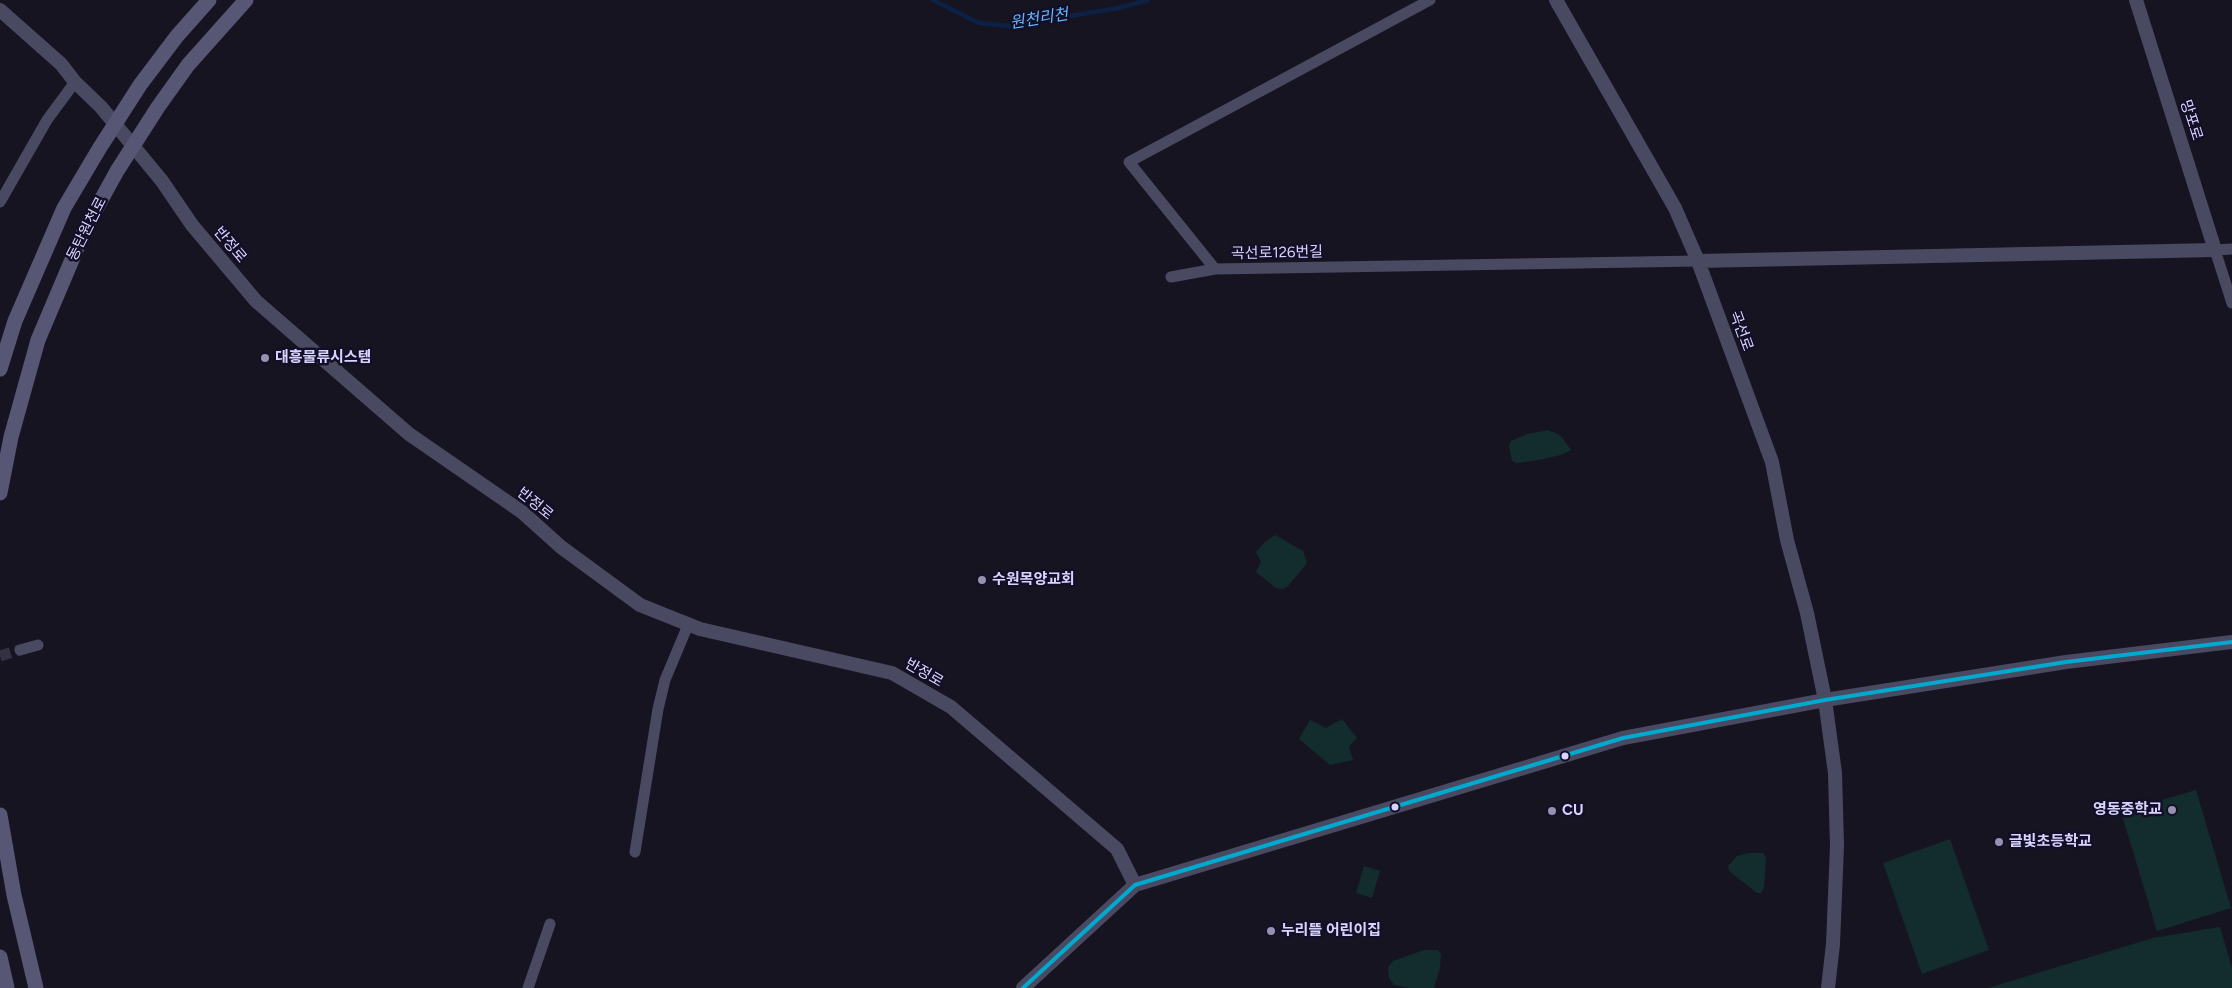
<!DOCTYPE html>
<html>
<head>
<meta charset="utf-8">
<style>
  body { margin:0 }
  canvas { display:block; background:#161421 }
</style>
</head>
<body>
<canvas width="2232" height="988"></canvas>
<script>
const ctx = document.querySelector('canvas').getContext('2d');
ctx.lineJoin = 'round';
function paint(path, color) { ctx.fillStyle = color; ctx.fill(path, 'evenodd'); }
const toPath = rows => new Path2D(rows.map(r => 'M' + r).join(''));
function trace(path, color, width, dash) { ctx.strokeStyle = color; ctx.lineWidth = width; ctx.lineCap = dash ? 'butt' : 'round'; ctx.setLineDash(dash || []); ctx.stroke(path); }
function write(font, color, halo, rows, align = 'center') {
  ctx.font = font + ' Figtree,"Noto Sans KR",sans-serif'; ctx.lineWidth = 5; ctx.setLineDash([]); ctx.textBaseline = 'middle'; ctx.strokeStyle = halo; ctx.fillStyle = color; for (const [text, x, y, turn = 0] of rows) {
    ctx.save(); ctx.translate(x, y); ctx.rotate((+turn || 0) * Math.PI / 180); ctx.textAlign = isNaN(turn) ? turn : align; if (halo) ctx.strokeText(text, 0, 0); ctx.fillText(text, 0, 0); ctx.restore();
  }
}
paint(toPath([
  [1548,430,1560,435,1571,450,1561,455,1538,460,1517,463,1512,461,1509,446,1511,441,1527,434],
  [1275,535,1303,551,1307,563,1288,586,1283,589,1276,588,1256,572,1261,562,1256,552,1265,542],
  [1342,719,1357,738,1349,747,1353,760,1330,765,1299,739,1310,720,1326,728],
  [2196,790,2231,908,2157,931,2121,812],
  [1950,839,1989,950,1922,974,1883,863],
  [1750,853,1763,853,1766,857,1764,887,1761,893,1757,893,1729,871,1728,866,1737,856],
  [1364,866,1380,871,1372,898,1356,893],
  [2220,927,2232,968,2232,988,1988,988,2153,938],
  [1424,950,1438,950,1441,954,1440,968,1434,988,1409,988,1394,985,1389,978,1388,967,1393,961]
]), '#132c2d');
trace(toPath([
  [933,0,979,23,1011,26,1118,8,1148,0]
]), '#0d2144', 4.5);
trace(toPath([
  [0,656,20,650]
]), '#333142', 11, [11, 5.5]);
trace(toPath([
  [1430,0,1129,162,1215,269,1698,261],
  [0,202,47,120,75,82],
  [2232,249,2215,250,2232,303],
  [1171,277,1215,269],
  [20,650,38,645],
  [635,852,658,709,665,680,688,625],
  [528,988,550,924]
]), '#4a4962', 11);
trace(toPath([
  [1556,0,1675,208,1698,261,1772,462,1787,540,1807,613,1825,700,1835,773,1837,846,1833,944,1828,988],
  [0,10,61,64,75,82,101,107,162,181,192,225,256,301,409,434,522,512,561,547,640,605,700,629,892,673,951,707,1117,849,1135,885],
  [1698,261,2215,250,2136,0],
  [1023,988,1135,885,1623,738,1825,700,2066,662,2232,642]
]), '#4a4962', 14);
trace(toPath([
  [0,369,15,321,64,208,99,149,140,85,177,36,209,0],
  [0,493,11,437,38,340,85,229,117,171,158,107,188,65,246,0],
  [0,815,14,895,36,988],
  [0,957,7,988]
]), '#575674', 15);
trace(toPath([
  [1023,988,1135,885,1623,738,1825,700,2066,662,2232,642]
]), '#00a9ce', 4);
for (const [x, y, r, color] of [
  [265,358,5,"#9591b1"],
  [982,580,5,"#9591b1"],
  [1565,756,4.5,"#d9d4ff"],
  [1395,807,4.5,"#d9d4ff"],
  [2172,810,5,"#9591b1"],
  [1552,811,5,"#9591b1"],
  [1999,842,5,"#9591b1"],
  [1271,931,5,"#9591b1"]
]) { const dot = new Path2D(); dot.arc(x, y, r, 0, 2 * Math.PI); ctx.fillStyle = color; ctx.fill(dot); trace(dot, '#130f26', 2); }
write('15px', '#d9d4ff', '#130f26', [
  ["망포로",2191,120,72],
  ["동탄원천로",87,229,-63],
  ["반정로",230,245,50],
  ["곡선로126번길",1277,253,-1],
  ["곡선로",1741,331,70],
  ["반정로",535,504,39],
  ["반정로",924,673,30]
]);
write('bold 15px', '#d9d4ff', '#130f26', [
  ["대흥물류시스템",275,358],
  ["수원목양교회",992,580],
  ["영동중학교",2162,810,"right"],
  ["CU",1562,811],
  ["글빛초등학교",2009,842],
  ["누리뜰 어린이집",1281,931]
], 'left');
write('italic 16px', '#62b6ff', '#130f26', [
  ["원천리천",1039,19,-9]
]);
</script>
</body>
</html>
